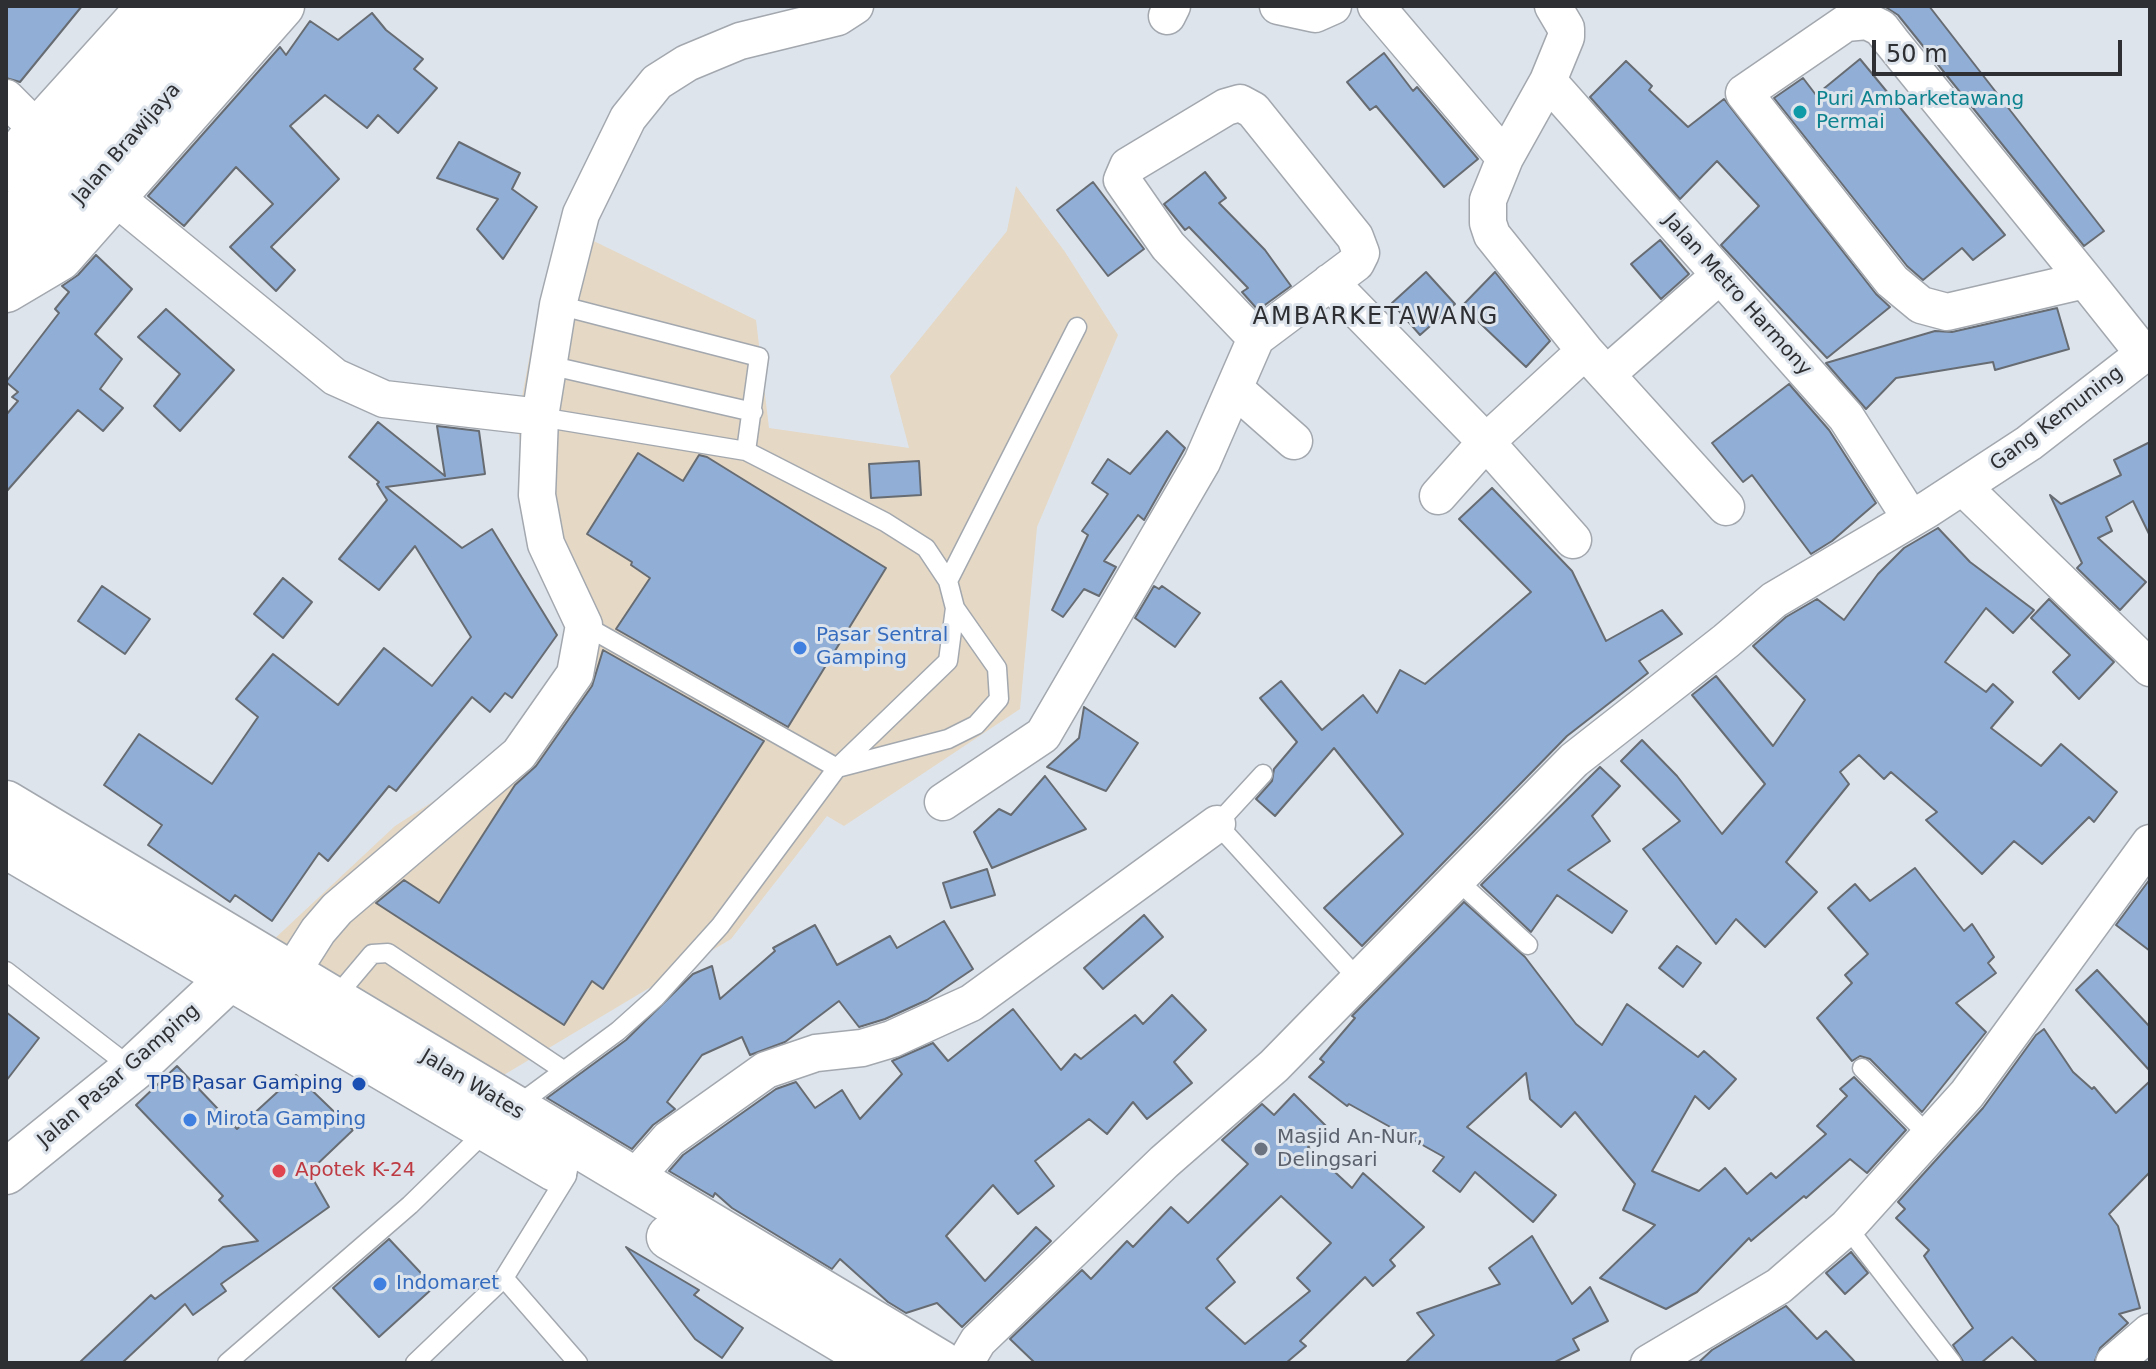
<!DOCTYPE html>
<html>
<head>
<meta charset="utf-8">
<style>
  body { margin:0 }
  #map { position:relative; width:2156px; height:1369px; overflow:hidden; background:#dee4ec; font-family:"DejaVu Sans",sans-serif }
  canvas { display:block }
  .frame { position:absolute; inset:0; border:8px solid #2d2f32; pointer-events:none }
  .scale { position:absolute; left:1872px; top:40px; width:250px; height:36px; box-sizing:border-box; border:4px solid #2d2f32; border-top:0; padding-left:10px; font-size:24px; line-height:28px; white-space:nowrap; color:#2d2f32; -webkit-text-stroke:6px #dee4ec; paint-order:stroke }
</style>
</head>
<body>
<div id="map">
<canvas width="2156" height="1369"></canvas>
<div class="frame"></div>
<div class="scale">50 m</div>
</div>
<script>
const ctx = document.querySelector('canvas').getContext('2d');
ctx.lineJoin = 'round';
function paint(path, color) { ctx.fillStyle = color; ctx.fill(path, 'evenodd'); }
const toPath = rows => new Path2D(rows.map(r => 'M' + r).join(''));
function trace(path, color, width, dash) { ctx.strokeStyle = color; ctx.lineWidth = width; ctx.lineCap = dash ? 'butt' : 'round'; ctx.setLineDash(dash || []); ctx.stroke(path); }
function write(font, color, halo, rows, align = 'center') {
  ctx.font = font + ' "DejaVu Sans",sans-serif'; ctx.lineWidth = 6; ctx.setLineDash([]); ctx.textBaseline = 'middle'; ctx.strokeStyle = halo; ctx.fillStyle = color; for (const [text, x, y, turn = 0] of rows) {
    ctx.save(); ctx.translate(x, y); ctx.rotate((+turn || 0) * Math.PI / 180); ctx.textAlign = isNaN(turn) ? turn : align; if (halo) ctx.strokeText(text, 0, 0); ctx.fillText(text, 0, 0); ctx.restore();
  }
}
paint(toPath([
  [1016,186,1065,252,1118,335,1037,527,1020,709,844,826,827,816,731,939,497,1079,270,943,395,826,518,747,571,670,576,626,527,485,517,424,541,295,569,229,756,320,769,428,909,448,890,376,1007,231]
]), '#e5d8c4');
const building = toPath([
  [6,6,82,6,20,82,6,78,6,6],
  [1884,6,1929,6,2104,231,2084,246,1898,15,1884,6],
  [372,13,386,30,423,59,414,69,437,88,398,133,378,115,367,128,325,95,290,126,339,179,271,247,295,270,276,291,230,247,273,204,236,167,184,226,148,196,280,47,286,55,310,21,338,40,372,13],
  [1384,53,1413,91,1417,87,1478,159,1444,187,1376,106,1370,110,1347,82,1384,53],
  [1860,59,2005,235,1973,260,1962,248,1923,280,1907,266,1774,98,1803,78,1816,95,1860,59],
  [1626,61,1652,86,1649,90,1688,127,1724,99,1876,294,1890,307,1827,358,1721,245,1759,206,1717,161,1680,199,1590,97,1626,61],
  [459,142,520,173,512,189,537,207,503,259,477,229,498,199,437,178,459,142],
  [1205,172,1226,198,1219,203,1265,250,1291,286,1258,310,1242,292,1248,288,1189,227,1185,230,1164,204,1205,172],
  [1093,182,1144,249,1108,276,1057,210,1093,182],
  [1660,240,1689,274,1661,299,1631,264,1660,240],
  [96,255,132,289,95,334,122,359,100,389,123,408,103,431,78,410,6,492,6,415,18,401,12,397,18,392,6,382,59,313,55,309,69,292,62,286,78,275,96,255],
  [1426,272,1455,304,1420,335,1392,303,1426,272],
  [1495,272,1550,341,1526,367,1462,306,1495,272],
  [2057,308,2069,349,1995,370,1993,362,1896,378,1866,409,1826,363,1935,331,1952,332,2057,308],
  [166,309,234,370,180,431,154,406,180,374,138,337,166,309],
  [1789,384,1829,430,1876,503,1832,541,1811,554,1752,475,1743,482,1712,443,1789,384],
  [378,422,445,476,437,426,479,431,485,474,386,487,462,548,492,529,557,635,512,698,505,693,490,712,472,697,396,791,389,786,328,861,319,853,272,921,235,895,230,902,148,845,162,825,104,785,139,734,212,784,258,717,236,699,273,654,338,705,384,648,432,686,471,637,415,546,379,590,339,559,387,500,377,484,379,482,349,457,378,422],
  [1167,431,1185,448,1144,520,1138,515,1104,561,1116,567,1099,596,1084,589,1063,617,1052,610,1088,535,1082,531,1108,494,1092,483,1108,459,1130,474,1167,431],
  [2150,442,2150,536,2133,501,2106,517,2112,531,2098,538,2146,582,2120,610,2077,568,2082,563,2050,495,2061,504,2121,475,2114,460,2150,442],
  [638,453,683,481,699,455,707,457,886,568,788,727,616,629,650,578,631,565,632,562,587,534,638,453],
  [919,461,921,495,871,498,869,464,919,461],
  [1492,488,1572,571,1606,641,1662,610,1682,634,1639,661,1648,673,1567,736,1362,946,1324,908,1403,834,1334,748,1275,816,1256,799,1272,781,1274,769,1297,742,1260,698,1281,681,1322,730,1363,695,1377,713,1400,670,1425,684,1531,592,1459,519,1492,488],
  [1938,528,1970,562,2034,610,2013,633,1986,608,1945,662,1986,692,1993,684,2013,702,1991,728,2041,766,2061,744,2117,792,2094,822,2089,817,2042,864,2014,841,1982,874,1926,820,1937,812,1891,772,1884,779,1859,755,1840,772,1849,784,1786,862,1817,892,1765,947,1736,919,1716,944,1643,849,1680,821,1621,761,1642,740,1677,776,1722,834,1765,784,1692,695,1716,676,1773,746,1805,700,1753,646,1786,617,1817,599,1844,620,1878,574,1904,548,1938,528],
  [283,578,312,602,283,638,254,614,283,578],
  [102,586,150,619,125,654,78,621,102,586],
  [1154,586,1159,589,1162,586,1200,613,1175,647,1135,618,1154,586],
  [2049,599,2114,662,2079,699,2053,672,2070,655,2031,618,2049,599],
  [603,650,764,741,603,989,592,981,564,1025,376,903,404,880,439,903,515,785,536,766,592,686,603,650],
  [1084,707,1138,743,1106,791,1047,767,1079,738,1084,707],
  [1600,767,1620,786,1592,816,1610,841,1568,870,1627,911,1612,933,1557,895,1531,932,1481,885,1600,767],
  [1045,776,1086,829,992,868,974,832,999,809,1011,815,1045,776],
  [1915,868,1964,931,1972,924,1994,957,1988,963,1996,973,1956,1003,1986,1032,1922,1112,1870,1059,1860,1056,1852,1061,1817,1018,1852,983,1845,975,1868,954,1828,908,1855,884,1870,901,1915,868],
  [987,869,995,895,951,908,943,883,987,869],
  [2150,879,2150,951,2116,925,2150,879],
  [1464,902,1525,957,1576,1024,1602,1045,1627,1004,1698,1057,1704,1051,1736,1079,1709,1109,1695,1096,1652,1171,1699,1191,1725,1168,1747,1194,1771,1173,1776,1178,1826,1134,1817,1126,1847,1096,1840,1089,1854,1077,1906,1130,1867,1173,1850,1159,1806,1198,1804,1196,1751,1241,1749,1238,1697,1292,1666,1309,1600,1278,1655,1225,1623,1210,1635,1184,1575,1112,1561,1127,1530,1099,1526,1073,1467,1127,1556,1195,1533,1222,1475,1172,1460,1192,1433,1171,1444,1157,1349,1104,1347,1106,1309,1077,1324,1062,1320,1059,1355,1018,1352,1016,1464,902],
  [1144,915,1163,937,1103,989,1084,968,1144,915],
  [944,921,973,969,927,1000,885,1019,859,1027,839,1001,785,1042,750,1055,742,1037,702,1055,667,1102,675,1109,653,1125,632,1149,547,1098,626,1040,693,974,712,966,720,999,775,951,773,948,815,925,837,965,890,936,897,948,944,921],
  [1677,946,1701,963,1683,987,1659,968,1677,946],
  [2097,970,2150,1027,2150,1071,2076,990,2097,970],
  [1172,995,1206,1030,1174,1062,1192,1083,1147,1119,1133,1102,1107,1134,1089,1119,1035,1161,1054,1186,1018,1214,993,1185,946,1236,985,1281,1036,1227,1051,1241,962,1327,937,1303,906,1313,888,1302,840,1259,832,1269,732,1208,715,1193,713,1197,669,1171,683,1155,776,1089,796,1082,815,1108,842,1090,860,1119,902,1074,892,1061,933,1043,948,1061,1013,1009,1061,1070,1075,1054,1081,1059,1135,1015,1143,1024,1172,995],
  [6,1012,39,1038,6,1081,6,1012],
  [2044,1029,2073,1072,2092,1089,2094,1087,2116,1113,2150,1081,2150,1172,2109,1214,2118,1226,2140,1308,2119,1314,2128,1323,2100,1348,2094,1363,2038,1363,2012,1337,1981,1363,1964,1363,1953,1345,1973,1328,1924,1256,1929,1250,1896,1218,1905,1209,1898,1202,1983,1108,2036,1035,2044,1029],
  [177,1066,237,1129,296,1075,353,1130,309,1172,329,1207,221,1284,226,1291,193,1315,185,1304,122,1363,79,1363,151,1295,155,1299,223,1247,258,1241,219,1200,223,1196,136,1105,177,1066],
  [1294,1094,1327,1127,1308,1147,1352,1188,1363,1173,1424,1227,1390,1260,1395,1266,1373,1286,1365,1277,1300,1341,1306,1346,1286,1363,1035,1363,1010,1339,1082,1270,1091,1279,1127,1241,1133,1247,1171,1207,1188,1223,1248,1164,1222,1140,1262,1104,1274,1115,1294,1094],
  [1281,1196,1331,1243,1297,1278,1310,1291,1245,1344,1206,1308,1235,1282,1217,1259,1281,1196],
  [1532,1236,1572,1304,1590,1287,1608,1321,1573,1339,1579,1350,1553,1363,1405,1363,1434,1335,1417,1313,1500,1284,1489,1268,1532,1236],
  [389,1239,434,1287,379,1337,333,1288,389,1239],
  [626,1247,699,1290,694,1295,743,1328,722,1358,695,1339,626,1247],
  [1851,1252,1868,1273,1845,1294,1826,1273,1851,1252],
  [1786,1306,1817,1339,1826,1331,1856,1363,1698,1363,1712,1350,1786,1306]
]);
paint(building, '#91afd6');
trace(building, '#676c73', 2);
const lane = toPath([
  [558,305,759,357,746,451],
  [548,365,753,412],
  [948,581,1077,327],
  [584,625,837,768,948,739,976,725,999,699,997,668,955,608],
  [1263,774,1217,824,1359,980],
  [1457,880,1528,945],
  [6,971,133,1069],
  [334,999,372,954,388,953,563,1070],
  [1862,1068,1931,1138],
  [515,1107,618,1031,656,997,720,926,837,768,948,661,955,608,948,581,926,548,885,522,746,451,540,417],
  [1847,1227,1952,1363],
  [504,1278,578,1363],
  [227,1363,410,1205,487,1130],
  [415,1363,504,1278,567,1176]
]);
const street = toPath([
  [1278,6,1315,14,1333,6],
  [1376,6,1505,158],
  [1167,16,1172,6],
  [1548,81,1566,37,1566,28,1553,6],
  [6,98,38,130],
  [115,197,335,377,384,399,540,417],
  [2085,280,1947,312,1921,305,1892,281,1744,93,1846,23,1867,21,1881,28,1891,41,2085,280,2144,354],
  [1330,282,1486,442,1573,540],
  [1585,351,1726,507],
  [1607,374,1719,276],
  [1236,390,1294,441],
  [1963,487,2150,668],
  [1438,496,1486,442,1585,351,1492,235,1488,223,1488,200,1505,158,1548,81,1846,417,1911,519],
  [943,802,1043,735,1202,462,1256,338,1356,263,1361,253,1355,237,1253,110,1240,103,1226,107,1128,166,1122,180,1168,246,1256,338],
  [290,975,318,931,337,909,519,754,575,674,584,625,546,544,537,495,540,417,558,305,581,214,628,118,657,82,687,63,740,41,838,17,855,6],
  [633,1180,669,1139,766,1070,816,1053,862,1048,892,1039,971,1003,1217,824],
  [965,1363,978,1341,1164,1162,1274,1066,1574,760,1726,641,1774,600,1928,509,2029,443,2150,349],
  [1649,1363,1779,1286,1847,1227,1967,1094,2150,843],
  [2114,1363,2150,1332]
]);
const secondary = toPath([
  [6,170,38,130,150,6],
  [6,290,60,258,282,6],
  [6,1172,133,1069,229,979]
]);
const highway = toPath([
  [6,228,198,6],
  [6,283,247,6],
  [6,803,941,1363],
  [6,846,555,1169],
  [669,1237,880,1363]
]);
trace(lane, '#a3a8af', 21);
trace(street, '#a3a8af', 39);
trace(secondary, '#a3a8af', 47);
trace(highway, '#a3a8af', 47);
trace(lane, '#fff', 18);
trace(street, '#fff', 36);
trace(secondary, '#fff', 44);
trace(highway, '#fff', 44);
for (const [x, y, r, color] of [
  [1800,112,8,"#0f9aa8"],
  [800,648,8,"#3f7fe0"],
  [359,1084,8,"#1a4fb4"],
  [190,1120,8,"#3f7fe0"],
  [1261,1149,8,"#6b7280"],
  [279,1171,8,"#e0444e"],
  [380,1284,8,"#3f7fe0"]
]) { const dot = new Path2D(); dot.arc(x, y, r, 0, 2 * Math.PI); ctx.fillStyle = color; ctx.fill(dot); trace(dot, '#dee4ec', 3); }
write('20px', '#0d838f', '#dee4ec', [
  ["Puri Ambarketawang",1816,100],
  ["Permai",1816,123]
], 'left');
write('20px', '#2d2f32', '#dee4ec', [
  ["Jalan Brawijaya",127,144,-49],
  ["Jalan Metro Harmony",1737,295,48],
  ["Gang Kemuning",2057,419,-37],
  ["Jalan Pasar Gamping",119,1076,-41],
  ["Jalan Wates",472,1085,31]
]);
write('20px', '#366cbe', '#dee4ec', [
  ["Pasar Sentral",816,636],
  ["Gamping",816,659],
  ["Mirota Gamping",206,1120],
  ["Indomaret",396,1284]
], 'left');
write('20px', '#164399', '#dee4ec', [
  ["TPB Pasar Gamping",343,1084]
], 'right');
write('20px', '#5b616d', '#dee4ec', [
  ["Masjid An-Nur,",1277,1138],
  ["Delingsari",1277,1161]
], 'left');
write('20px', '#be3a42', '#dee4ec', [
  ["Apotek K-24",295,1171]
], 'left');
ctx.letterSpacing = '2px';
write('24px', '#2d2f32', '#dee4ec', [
  ["AMBARKETAWANG",1376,318]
]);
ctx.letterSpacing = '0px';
</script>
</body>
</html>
